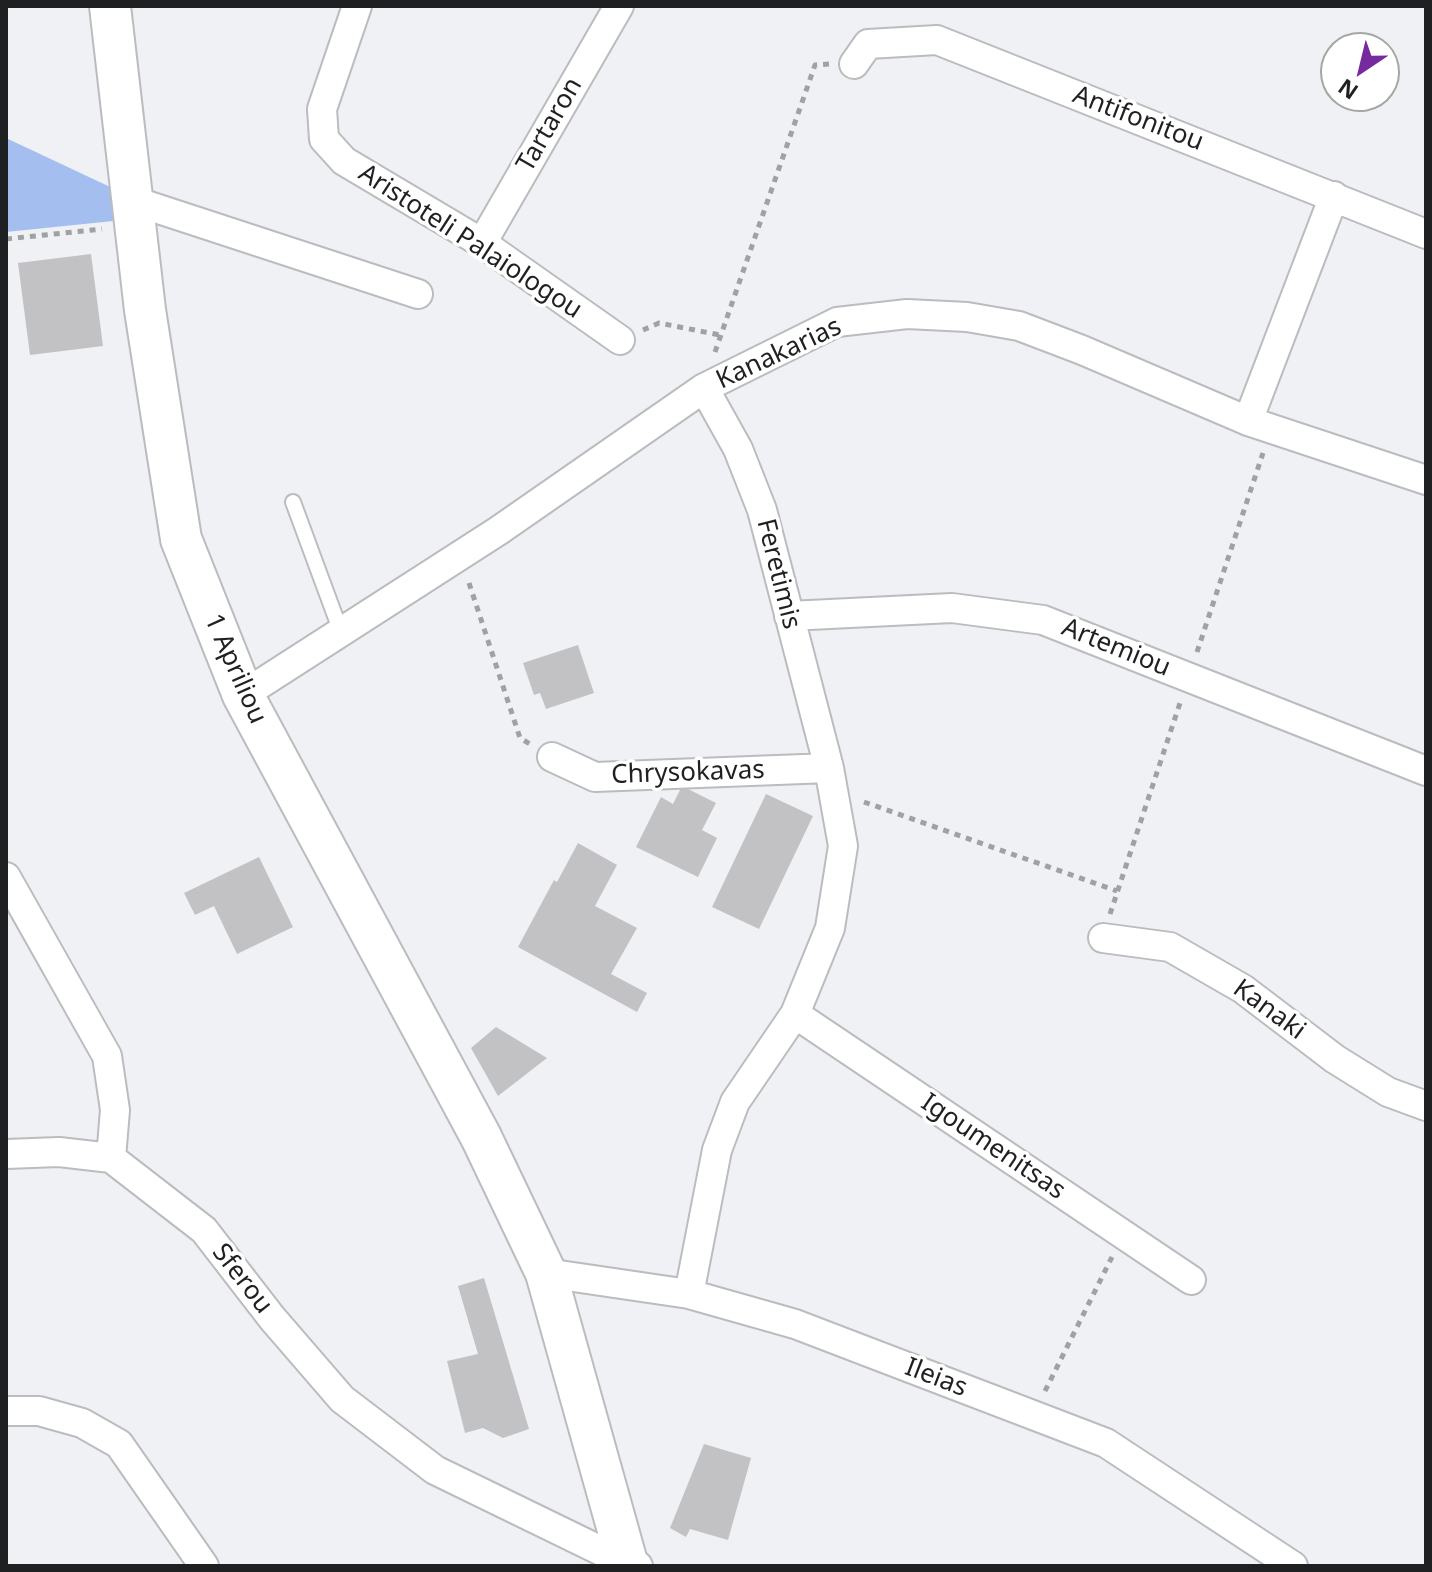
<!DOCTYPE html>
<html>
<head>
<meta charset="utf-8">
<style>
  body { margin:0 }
  #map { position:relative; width:1432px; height:1572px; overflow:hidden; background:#eff1f4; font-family:"Noto Sans",sans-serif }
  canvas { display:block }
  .frame { position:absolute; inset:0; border:8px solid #1f2021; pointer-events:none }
  .north { position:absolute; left:1320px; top:32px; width:80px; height:80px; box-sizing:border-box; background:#fff; border:2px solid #a5a6a6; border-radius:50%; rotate:215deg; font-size:22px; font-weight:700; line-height:32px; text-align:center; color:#1f2021 }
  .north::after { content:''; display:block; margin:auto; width:28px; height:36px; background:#752a9d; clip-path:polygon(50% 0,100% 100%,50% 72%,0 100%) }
</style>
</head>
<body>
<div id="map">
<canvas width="1432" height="1572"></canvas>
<div class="frame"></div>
<div class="north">N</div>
</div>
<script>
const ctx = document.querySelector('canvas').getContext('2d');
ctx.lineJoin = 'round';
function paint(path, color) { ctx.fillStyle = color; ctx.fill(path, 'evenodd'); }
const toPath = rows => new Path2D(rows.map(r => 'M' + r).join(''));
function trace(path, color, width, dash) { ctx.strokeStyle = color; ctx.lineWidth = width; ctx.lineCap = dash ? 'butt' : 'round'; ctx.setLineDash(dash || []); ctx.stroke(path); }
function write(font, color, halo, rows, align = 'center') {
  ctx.font = font + ' "Noto Sans",sans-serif'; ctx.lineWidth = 7; ctx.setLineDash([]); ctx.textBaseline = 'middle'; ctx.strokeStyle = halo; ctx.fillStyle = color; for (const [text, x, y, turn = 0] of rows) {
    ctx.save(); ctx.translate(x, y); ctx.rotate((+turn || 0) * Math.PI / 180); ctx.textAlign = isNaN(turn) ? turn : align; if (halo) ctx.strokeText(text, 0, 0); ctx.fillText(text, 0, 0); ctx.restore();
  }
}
paint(toPath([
  [6,138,123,193,123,220,6,232]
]), '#a4bfef');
paint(toPath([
  [91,254,103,346,30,355,18,263],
  [578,645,594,693,546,709,540,693,534,695,523,663],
  [682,786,716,803,702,830,717,838,698,877,636,847,661,797,673,804],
  [766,794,813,816,759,929,712,907],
  [578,843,617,865,595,906,637,928,611,974,647,993,637,1012,518,947,554,880,557,882],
  [259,857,293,927,237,954,214,906,195,915,184,893],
  [496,1027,547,1058,498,1096,471,1048],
  [484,1278,529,1429,503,1438,483,1428,465,1433,447,1361,478,1354,458,1286],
  [704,1444,751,1458,728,1540,690,1529,686,1537,670,1528]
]), '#c2c2c5');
const lane = toPath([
  [293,502,341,632]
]);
const street = toPath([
  [357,6,322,109,324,139,344,161,482,243,620,340],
  [854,64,868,44,937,40,1426,234],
  [131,200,418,294],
  [482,243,619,6],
  [1248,421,1334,196],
  [789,616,952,608,1043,620,1426,771],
  [243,695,498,531,704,388,837,322,907,314,967,317,1019,326,1082,350,1248,421,1426,480],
  [552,757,595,777,829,768],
  [6,877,107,1056,115,1110,111,1158],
  [1103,938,1170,947,1243,989,1335,1059,1388,1092,1426,1106],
  [795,1014,1191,1280],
  [6,1154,59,1152,111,1158],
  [111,1158,204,1230,272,1318,342,1399,435,1470,628,1564,638,1566],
  [546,1273,689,1294,795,1324,1106,1443,1293,1566],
  [689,1294,717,1150,735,1102,795,1014,830,928,843,846,829,768,762,510,738,449,704,388],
  [6,1411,39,1411,82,1423,119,1444,204,1566]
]);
const secondary = toPath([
  [110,6,145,310,181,539,243,695,481,1137,546,1273,628,1566]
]);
trace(lane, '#babcbf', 18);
trace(street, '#babcbf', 32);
trace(secondary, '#babcbf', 44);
trace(toPath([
  [6,239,102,229],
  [643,330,659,323,720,335],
  [715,352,815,65,829,64],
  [469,583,520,738,530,744],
  [1197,652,1263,453],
  [864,802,1117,891],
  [1110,914,1180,703],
  [1045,1391,1112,1257]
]), '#9fa1a3', 5, [6, 6]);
trace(lane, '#fff', 14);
trace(street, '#fff', 28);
trace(secondary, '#fff', 40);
write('26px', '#1f2021', '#fff', [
  ["Antifonitou",1138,119,21],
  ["Tartaron",550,125,-60],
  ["Aristoteli Palaiologou",470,242,33],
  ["Kanakarias",779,354,-25],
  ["Feretimis",778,574,76],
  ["Artemiou",1116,648,22],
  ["1 Apriliou",235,669,66],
  ["Chrysokavas",688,773,-2],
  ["Kanaki",1269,1010,36],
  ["Igoumenitsas",993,1147,34],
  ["Sferou",242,1279,52],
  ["Ileias",936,1378,21]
]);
</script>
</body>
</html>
